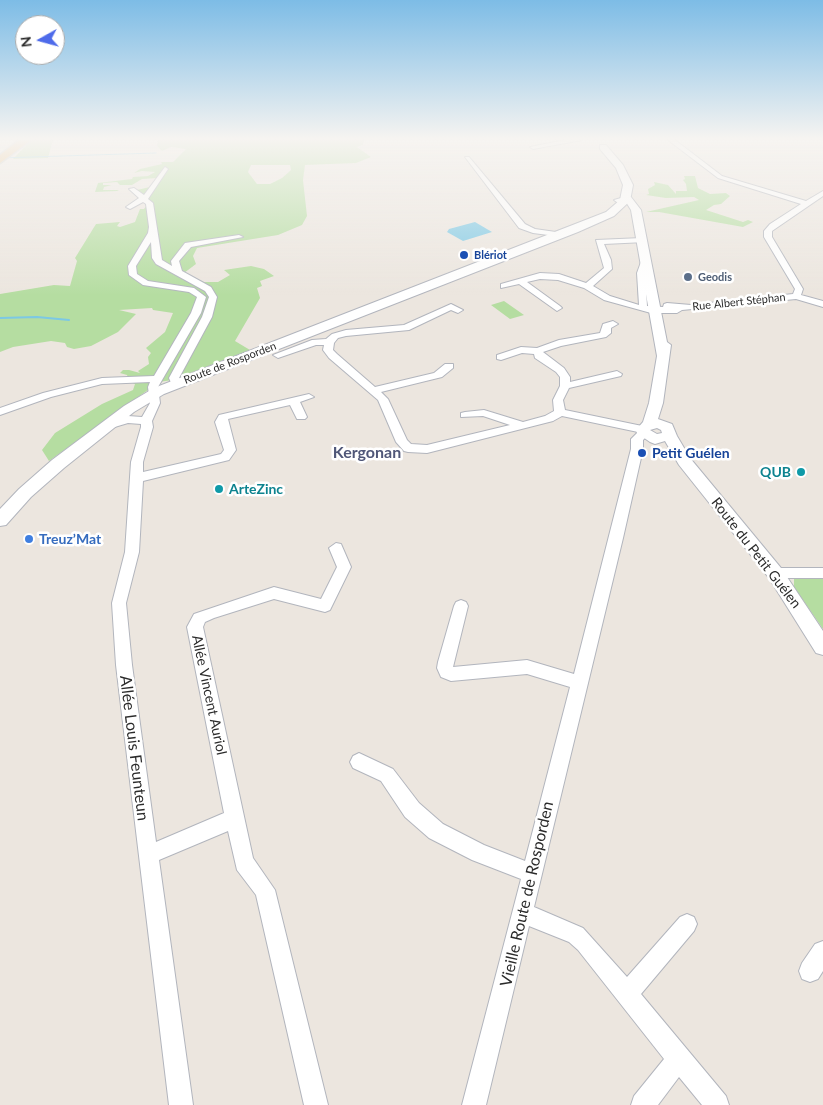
<!DOCTYPE html>
<html>
<head>
<meta charset="utf-8">
<style>
  body { margin:0 }
  #map { position:relative; width:823px; height:1105px; overflow:hidden; background:#ece6df; font-family:Lato,sans-serif }
  canvas { display:block }
  .north { position:absolute; left:15px; top:15px; width:50px; height:50px; box-sizing:border-box; background:#fff; border:1px solid #aaa; border-radius:50%; rotate:263deg; font-size:14px; font-weight:700; line-height:20px; text-align:center; color:#2b2b2b }
  .north::after { content:''; display:block; margin:auto; width:18px; height:22px; background:#4e6bea; clip-path:polygon(50% 0,100% 100%,50% 72%,0 100%) }
</style>
</head>
<body>
<div id="map">
<canvas width="823" height="1105"></canvas>
<div class="north">N</div>
</div>
<script>
const ctx = document.querySelector('canvas').getContext('2d');
ctx.lineJoin = 'round';
function paint(path, color) { ctx.fillStyle = color; ctx.fill(path, 'evenodd'); }
const toPath = rows => new Path2D(rows.map(r => 'M' + r).join(''));
function trace(path, color, width, dash) { ctx.strokeStyle = color; ctx.lineWidth = width; ctx.lineCap = dash ? 'butt' : 'round'; ctx.setLineDash(dash || []); ctx.stroke(path); }
function write(font, color, halo, rows, align = 'center') {
  ctx.font = font + ' Lato,sans-serif'; ctx.lineWidth = 5; ctx.setLineDash([]); ctx.textBaseline = 'middle'; ctx.strokeStyle = halo; ctx.fillStyle = color; for (const [text, x, y, turn = 0] of rows) {
    ctx.save(); ctx.translate(x, y); ctx.rotate((+turn || 0) * Math.PI / 180); ctx.textAlign = isNaN(turn) ? turn : align; if (halo) ctx.strokeText(text, 0, 0); ctx.fillText(text, 0, 0); ctx.restore();
  }
}
paint(toPath([
  [31,140,53,140,48,158,13,159],
  [158,140,364,140,363,145,357,147,371,157,356,163,305,165,303,180,307,216,302,225,278,235,197,248,193,256,196,264,184,273,204,282,218,282,230,275,224,270,251,266,264,269,274,276,260,281,262,286,257,288,260,298,235,341,250,350,172,380,159,382,49,461,42,450,55,433,102,404,133,390,135,384,130,382,127,375,120,373,123,370,129,370,140,373,138,371,149,364,148,357,151,353,146,348,165,332,173,313,153,310,152,308,119,310,136,314,118,332,91,346,74,349,67,347,65,343,51,341,13,347,0,352,0,294,54,285,70,286,77,261,75,258,96,224,120,222,117,226,120,227,135,222,140,209,144,209,147,205,147,199,137,190,154,186,166,170,161,171,157,178,142,179,132,185,120,185,117,182,103,183,103,185,112,185,104,187,103,190,119,190,117,191,95,192,98,183,132,179,133,177,148,176,155,172,142,171,134,173,140,169,162,164,161,162,173,162,186,149,171,147,162,151,157,146],
  [251,165,290,165,291,170,282,178,270,184,257,184,248,172],
  [684,176,695,176,698,188,710,194,726,193,730,196,721,204,714,205,706,210,743,222,748,220,753,222,743,227,659,212,646,212,699,200,694,197,666,198,646,195,649,194,648,189,655,185,654,182,668,185,676,194,676,191,687,191,686,184,683,180,685,179],
  [504,301,524,315,510,319,491,305],
  [823,576,823,629,794,587,794,577]
]), '#b5dda1');
paint(toPath([
  [475,222,492,232,463,241,447,232,449,229]
]), '#7cc8e4');
trace(toPath([
  [0,158,156,153]
]), '#7cc8e4', 1);
trace(toPath([
  [0,318,37,317,69,320]
]), '#7cc8e4', 2);
const minor = toPath([
  [565,140,582,140,533,149,530,147,565,140],
  [668,140,675,140,722,176,806,201,823,191,823,196,772,231,772,237,803,289,801,295,823,301,823,307,796,299,682,310,677,313,651,313,604,300,584,288,558,280,540,279,527,282,560,306,562,308,557,311,519,284,501,288,501,284,540,273,559,274,586,283,604,268,596,240,642,238,645,238,645,242,604,244,611,260,612,269,593,286,610,296,639,305,637,273,641,262,645,260,649,262,645,273,647,306,663,307,664,304,667,303,691,305,793,294,795,289,764,237,764,231,770,224,801,204,718,178,668,140],
  [465,157,469,157,525,224,535,229,556,232,556,236,533,233,519,228,465,157],
  [165,167,168,169,148,199,153,203,162,260,172,266,171,261,185,243,239,235,243,237,191,247,179,261,182,271,211,287,217,297,212,317,179,378,180,385,172,385,169,378,202,317,209,297,205,291,156,264,152,258,151,242,136,266,137,274,148,281,194,288,206,297,201,313,158,387,160,403,152,421,153,427,143,462,143,472,221,454,224,450,215,422,219,415,309,394,314,397,300,402,307,417,305,419,297,419,290,405,228,419,236,450,229,460,143,481,139,552,126,603,132,665,156,842,224,813,187,627,194,614,274,587,321,599,337,567,329,548,336,543,341,544,351,567,330,610,325,612,274,599,214,618,205,622,203,627,253,858,275,890,328,1105,304,1105,256,895,237,870,228,831,159,860,193,1105,169,1105,116,665,112,603,125,552,131,462,141,427,141,424,128,423,108,429,102,425,104,423,128,416,142,417,150,403,148,387,150,382,102,384,51,397,0,415,0,408,43,393,102,378,154,376,191,313,197,297,189,292,143,285,129,275,128,266,148,233,149,227,146,204,143,202,130,209,126,207,139,198,129,189,134,188,144,195,165,167],
  [451,304,463,310,458,313,451,310,409,330,346,336,338,338,334,343,333,350,337,354,375,387,434,373,445,364,453,364,453,368,442,377,381,392,388,399,407,440,411,444,427,445,510,425,483,416,461,417,461,413,465,412,484,410,523,422,545,416,554,411,553,400,560,386,560,377,556,372,535,358,534,354,522,353,501,360,497,359,497,355,521,347,537,348,559,340,600,333,603,324,613,321,618,324,611,328,611,333,606,337,561,346,543,352,564,368,570,377,570,382,617,371,622,374,621,376,569,388,563,400,565,410,647,427,650,433,643,440,643,449,623,538,534,907,583,928,627,977,680,917,687,914,694,917,697,924,694,931,641,994,726,1096,729,1105,702,1105,679,1077,658,1105,631,1105,634,1096,664,1059,578,950,569,942,529,926,486,1105,462,1105,521,879,472,860,429,838,405,817,381,781,353,768,350,762,353,756,359,753,393,769,419,803,443,824,484,845,525,861,570,687,527,674,451,681,441,677,437,668,438,662,454,606,456,602,461,600,466,602,468,606,453,667,527,660,574,674,631,449,631,439,638,432,562,416,553,421,427,453,408,452,404,451,396,442,378,400,329,358,323,350,324,345,316,345,278,358,273,355,312,340,326,339,332,334,346,330,404,325,451,304],
  [775,568,823,568,823,578,775,578,770,577,768,573,770,569,775,568],
  [823,941,823,971,818,979,810,982,802,979,799,971,802,963,815,944,823,941]
]);
const tertiary = toPath([
  [628,196,631,197,641,210,667,342,671,345,663,403,658,419,672,424,677,436,690,458,781,568,823,631,823,655,816,653,769,578,679,465,665,441,655,444,650,442,637,433,636,430,643,422,649,403,657,356,631,210,626,202,618,203,614,200,628,196],
  [657,428,661,430,662,433,657,434,650,430,657,428]
]);
const secondary = toPath([
  [600,145,606,145,623,165,633,185,630,201,614,216,578,232,164,394,134,412,64,468,31,497,6,525,0,526,0,509,19,489,52,460,124,406,154,388,606,212,620,200,623,185,616,168,600,149,600,145]
]);
const trunk = toPath([
  [19,140,31,140,0,163,0,155,19,140]
]);
trace(minor, '#b2b5bd', 2);
trace(tertiary, '#b2b5bd', 2);
trace(secondary, '#b2b5bd', 2);
trace(trunk, '#c4c4c4', 3);
paint(minor, '#fff');
paint(tertiary, '#fff');
paint(secondary, '#fff');
paint(trunk, '#eab569');
const sky = ctx.createLinearGradient(0, 0, 0, 295);
sky.addColorStop(0, '#7dbce6');
sky.addColorStop(0.47, '#f6f4f1');
sky.addColorStop(1, '#f6f4f100');
ctx.fillStyle = sky;
ctx.fillRect(0, 0, 823, 295);
for (const [x, y, r, color] of [
  [464,255,5,"#1a4fb4"],
  [688,277,5,"#5c6f8a"],
  [642,453,5,"#1a4fb4"],
  [801,472,5,"#0f9aa8"],
  [219,489,5,"#0f9aa8"],
  [29,539,5,"#3f7fe0"]
]) { const dot = new Path2D(); dot.arc(x, y, r, 0, 2 * Math.PI); ctx.fillStyle = color; ctx.fill(dot); trace(dot, '#fff', 2); }
write('bold 11px', '#164399', '#fff', [
  ["Blériot",474,255]
], 'left');
write('bold 11px', '#4e5e75', '#fff', [
  ["Geodis",698,277]
], 'left');
write('11px', '#2b2b2b', '#fff', [
  ["Rue Albert Stéphan",739,302,-6],
  ["Route de Rosporden",230,363,-21]
]);
write('bold 14px', '#164399', '#fff', [
  ["Petit Guélen",652,453]
], 'left');
write('bold 14px', '#0d838f', '#fff', [
  ["QUB",791,472],
  ["ArteZinc",229,489,"left"]
], 'right');
write('bold 14px', '#366cbe', '#fff', [
  ["Treuz’Mat",39,539]
], 'left');
write('14px', '#2b2b2b', '#fff', [
  ["Route du Petit Guélen",756,553,52],
  ["Allée Vincent Auriol",209,695,78]
]);
write('bold 16px', '#505778', '#fff', [
  ["Kergonan",367,453]
]);
write('16px', '#2b2b2b', '#fff', [
  ["Allée Louis Feunteun",134,748,83],
  ["Vieille Route de Rosporden",527,894,-77]
]);
</script>
</body>
</html>
